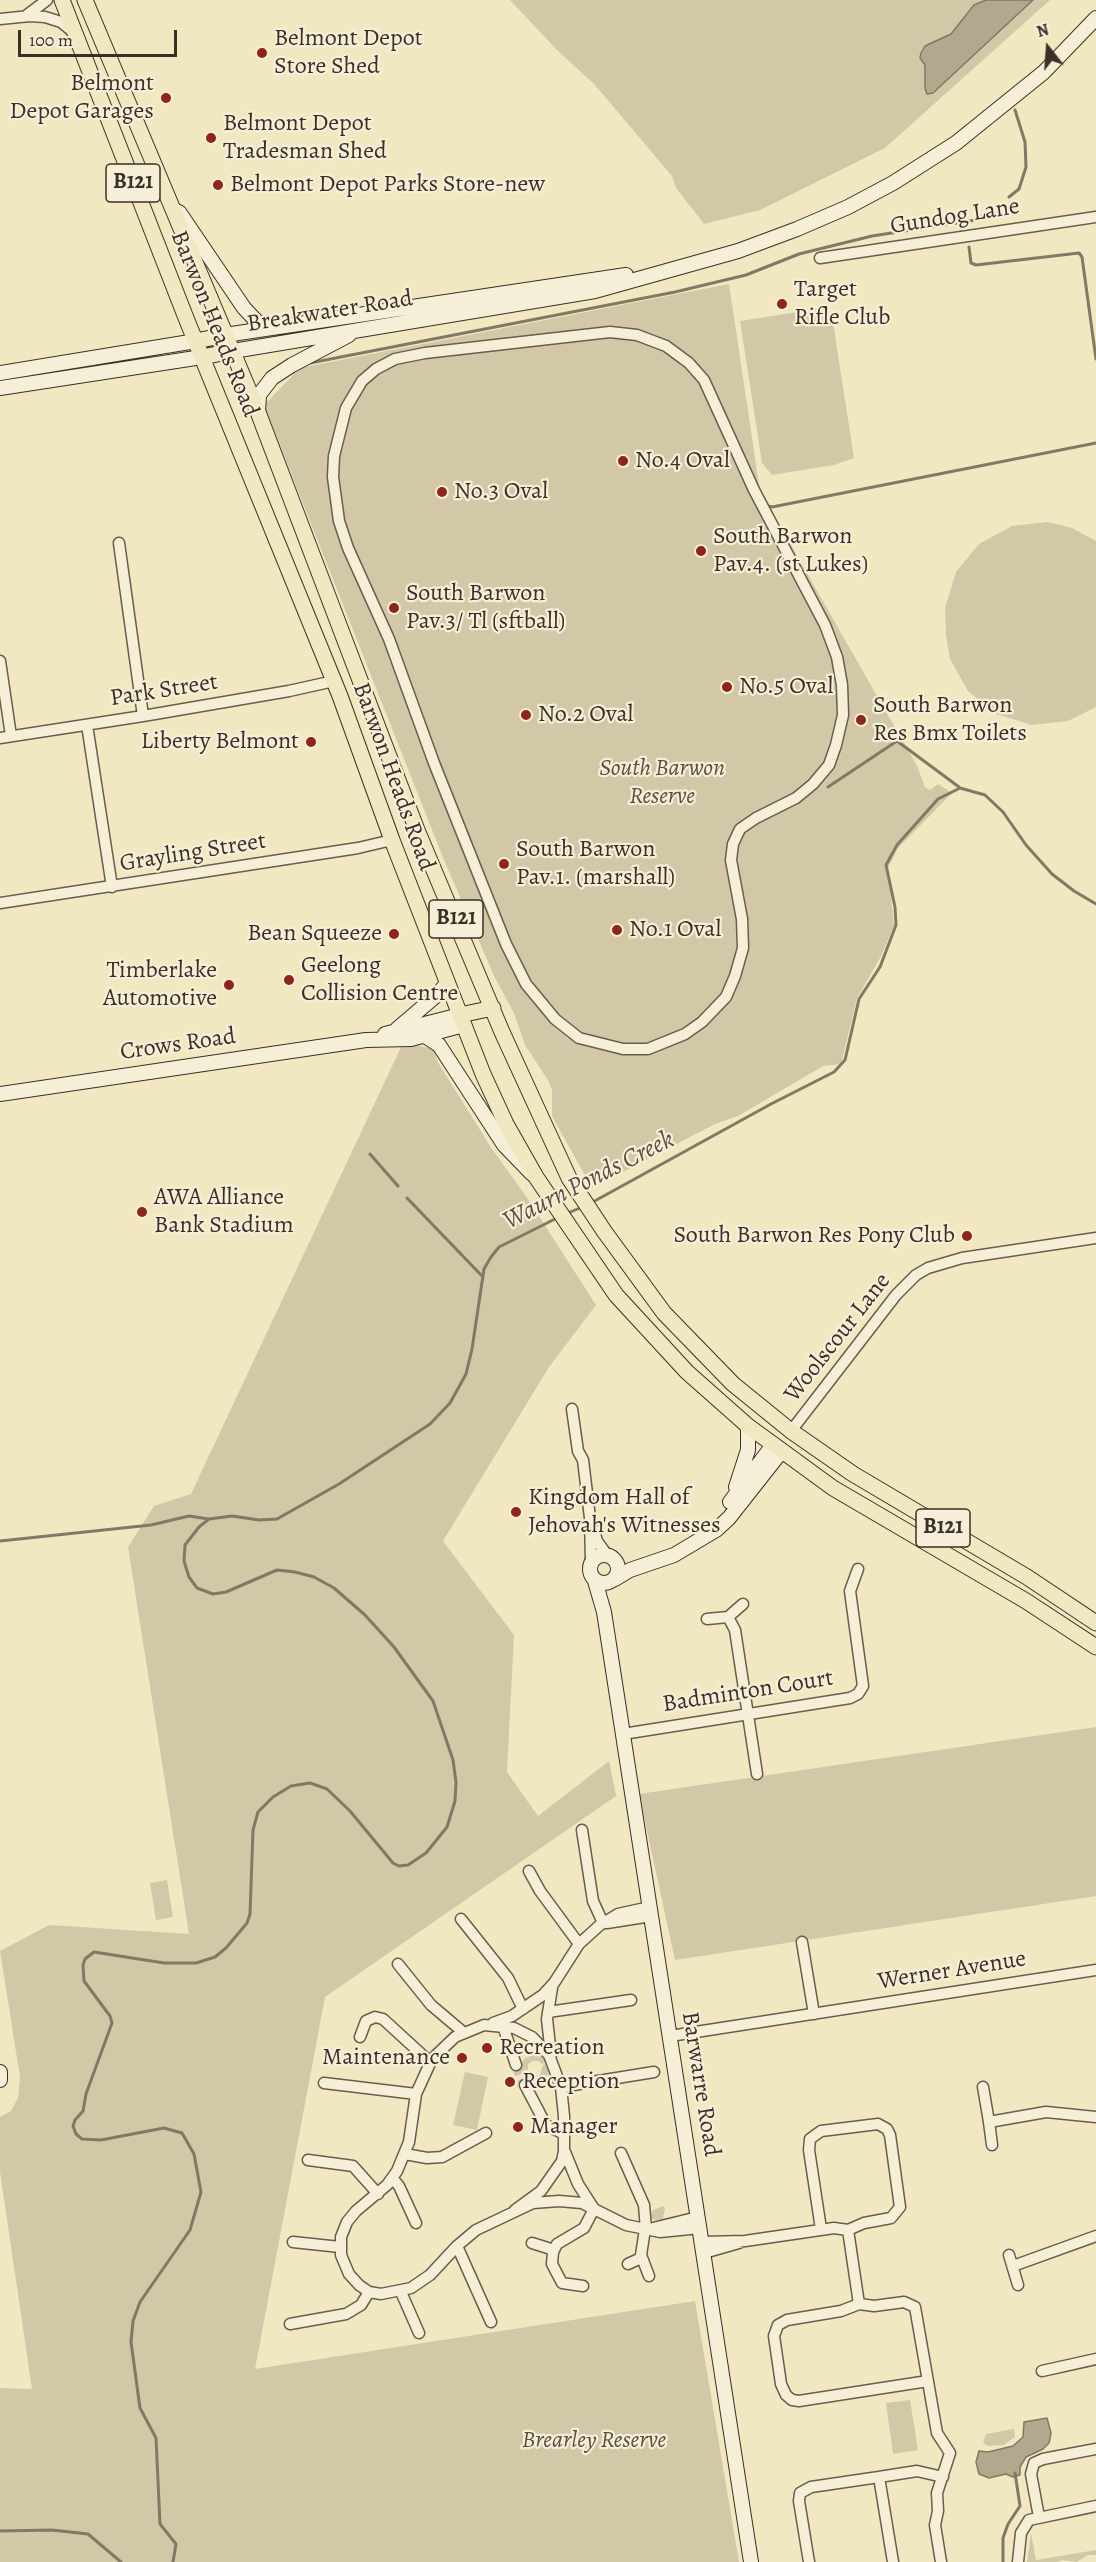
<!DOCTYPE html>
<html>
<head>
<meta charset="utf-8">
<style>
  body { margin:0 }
  #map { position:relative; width:1096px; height:2562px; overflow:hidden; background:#f1e7c1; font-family:Alegreya,serif }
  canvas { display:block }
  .north { position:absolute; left:1018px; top:18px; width:60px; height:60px; -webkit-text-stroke:4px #f6efd7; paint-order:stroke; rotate:343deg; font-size:16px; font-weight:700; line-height:24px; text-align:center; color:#3c2f28 }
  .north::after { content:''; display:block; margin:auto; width:21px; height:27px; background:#3c2f28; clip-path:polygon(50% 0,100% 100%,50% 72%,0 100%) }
  .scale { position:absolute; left:18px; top:30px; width:159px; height:27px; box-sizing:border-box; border:3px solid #3c2f28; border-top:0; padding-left:8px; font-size:18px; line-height:21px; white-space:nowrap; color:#3c2f28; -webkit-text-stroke:4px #f6efd7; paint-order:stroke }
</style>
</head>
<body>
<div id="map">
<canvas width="1096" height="2562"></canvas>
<div class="north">N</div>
<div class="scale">100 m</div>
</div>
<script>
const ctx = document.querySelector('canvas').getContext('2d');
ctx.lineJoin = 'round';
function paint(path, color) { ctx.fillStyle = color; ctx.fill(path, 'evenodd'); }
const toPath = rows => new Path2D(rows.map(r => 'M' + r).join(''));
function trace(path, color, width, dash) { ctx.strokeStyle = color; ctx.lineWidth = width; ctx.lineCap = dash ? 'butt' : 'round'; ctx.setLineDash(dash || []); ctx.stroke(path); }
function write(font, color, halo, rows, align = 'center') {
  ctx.font = font + ' Alegreya,serif'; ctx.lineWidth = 4.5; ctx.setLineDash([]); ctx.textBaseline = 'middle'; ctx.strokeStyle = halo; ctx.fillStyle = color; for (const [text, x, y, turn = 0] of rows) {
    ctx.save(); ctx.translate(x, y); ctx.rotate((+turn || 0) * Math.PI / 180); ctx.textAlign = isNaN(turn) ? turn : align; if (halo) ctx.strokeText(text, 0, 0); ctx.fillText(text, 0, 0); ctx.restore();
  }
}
paint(toPath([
  [510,0,1050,0,885,148,760,210,704,224,676,188,672,176,595,85,557,50],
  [729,284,760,491,917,766,925,787,930,790,938,784,952,793,898,848,888,868,894,926,880,958,857,998,841,1064,823,1066,738,1116,715,1124,592,1188,552,1116,552,1090,548,1080,525,1045,514,1013,495,978,444,860,264,405,300,368],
  [824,308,826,316,832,316,854,458,834,465,772,475,762,463,740,321],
  [1048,522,1072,528,1096,541,1096,707,1068,721,1032,725,996,714,968,691,950,659,946,635,945,608,956,572,979,544,1012,526],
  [402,1045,420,1046,435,1050,437,1061,492,1149,528,1199,596,1305,549,1367,443,1541,514,1635,507,1772,538,1816,609,1761,616,1796,325,1997,255,2369,695,2301,739,2562,0,2562,0,2388,32,2389,0,2172,0,2117,11,2111,18,2098,20,2077,0,1951,49,1925,189,1934,128,1547,154,1506,191,1494],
  [1096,1727,1096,1896,675,1960,639,1794],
  [167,1880,173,1917,156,1920,150,1883],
  [534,2054,543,2056,547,2062,542,2064,539,2061,532,2061,528,2064,528,2070,524,2070,521,2065,524,2059],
  [547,2064,549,2073,544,2080,533,2083,528,2081,526,2075,529,2073,534,2076,540,2075,543,2065],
  [465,2072,488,2077,477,2130,453,2125],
  [663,2206,665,2208,663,2219,654,2220,651,2217,652,2211],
  [910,2400,918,2450,893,2454,886,2403],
  [1014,2429,1015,2437,1004,2445,988,2446,983,2443,986,2434],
  [1031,2533,1036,2560,1096,2550,1096,2555,1088,2555,1077,2562,1062,2560,1057,2562,1027,2562]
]), '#d2c8a7');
const water = toPath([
  [986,0,1033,0,933,93,927,94,925,88,925,65,920,58,921,53,925,46,951,34,974,5,986,0],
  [1047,2418,1051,2433,1049,2443,1043,2449,1026,2457,1020,2467,1020,2475,1013,2477,1006,2474,989,2478,979,2474,976,2462,979,2451,988,2452,1013,2446,1023,2437,1024,2422,1047,2418]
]);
paint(water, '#b3a88d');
trace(water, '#837865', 1.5);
trace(toPath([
  [1009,197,1019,189,1026,167,1025,142,1015,110],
  [969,247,971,263,976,265,1079,253,1082,257,1096,359],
  [310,363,675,292,746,275,799,254,872,236,976,220,985,214],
  [768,506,772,507,1096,443],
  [828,787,897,741,959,787],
  [370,1154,398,1186],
  [407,1198,483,1277],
  [591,1203,771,1104,834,1072,845,1060,859,999,880,967,896,925,895,907,886,865,897,845,938,799,960,788,985,795,1003,812,1026,845,1052,874,1074,891,1096,904],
  [566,1214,582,1207],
  [0,1541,151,1525,189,1516,209,1519],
  [0,2531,52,2530,88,2534,121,2562],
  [173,2562,176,2544,160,2524,156,2438,140,2408,131,2342,133,2321,140,2302,190,2230,201,2192,194,2154,182,2133,164,2128,101,2140,82,2139,76,2134,73,2126,75,2120,83,2111,86,2094,112,2023,110,2016,84,1981,83,1965,85,1959,94,1952,164,1963,196,1963,215,1957,226,1948,247,1923,250,1914,253,1830,258,1812,273,1797,291,1786,310,1783,327,1789,350,1811,393,1863,399,1866,408,1865,426,1853,447,1827,455,1801,456,1782,453,1760,433,1701,394,1647,365,1615,334,1588,314,1577,295,1572,277,1570,226,1592,213,1594,197,1588,189,1577,184,1561,185,1545,199,1527,209,1519,232,1516,259,1520,277,1519,339,1484,430,1424,450,1403,466,1374,472,1349,484,1269,491,1257,499,1247,557,1218],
  [1003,2562,1003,2538,1008,2524,1020,2506,1015,2473]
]), '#837865', 3);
trace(toPath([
  [516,2065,525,2085]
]), '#cdc2a2', 10, [10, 5]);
const street = toPath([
  [27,15,47,0],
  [0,19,30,16,45,17,61,22,73,32],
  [820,258,1096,217],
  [610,332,637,335,666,346,689,363,704,380,754,490,825,625,837,657,842,685,843,715,836,745,829,765,813,784,796,798,756,818,740,829,733,844,731,860,742,919,743,948,735,976,726,997,702,1022,685,1034,648,1049,623,1049,579,1038,555,1019,526,984,506,944,434,763,389,639,348,548,339,521,333,477,334,456,346,408,362,381,376,369,395,359,425,353,610,332],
  [119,543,143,716],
  [0,661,11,736],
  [87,725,112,887],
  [0,738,143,716,289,691,334,681],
  [0,903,358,848,392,840],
  [572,1409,578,1451,583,1460,590,1518,591,1563],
  [791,1431,896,1295,916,1275,928,1268,962,1258,1096,1238],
  [594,1530,597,1541,607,1555],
  [728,1617,735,1630,757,1774],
  [707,1619,728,1617,743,1604],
  [623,1734,850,1698,858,1694,863,1686,850,1591,858,1569],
  [582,1830,593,1901,603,1923],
  [529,1871,540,1891,579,1944],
  [461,1919,508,1978,523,2009],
  [607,1923,651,1916],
  [802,1942,814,2014],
  [398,1964,431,2005,463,2032],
  [548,2012,631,2000],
  [493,2023,512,2016,543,1995,554,1983,579,1944,600,1925,618,1914,650,1907],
  [503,2026,516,2065],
  [670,2036,1096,1970],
  [360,2037,366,2021,375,2017,383,2019,430,2062],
  [551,2055,547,2019,552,1988],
  [324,2083,416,2094],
  [525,2085,546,2125,564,2134],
  [561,2087,654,2072],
  [983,2087,989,2122],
  [992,2145,989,2122,1046,2112,1096,2117],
  [565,2152,578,2184,594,2209,584,2228,557,2244,553,2252,552,2264,562,2283,583,2286],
  [621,2153,644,2205,646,2229],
  [405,2154,427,2158,442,2157,486,2133],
  [308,2160,353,2166,378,2194],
  [393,2179,399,2186,416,2223],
  [515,2210,541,2191,562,2161,564,2151,564,2116,561,2087,549,2055,532,2037,514,2028,484,2025,455,2037,432,2059,416,2094,409,2142,397,2171,387,2185,356,2211,347,2222,341,2237,341,2255,349,2274,359,2285,369,2292,381,2294,411,2288,430,2275,457,2246,476,2230,533,2203,559,2201,582,2203,626,2225,660,2232,700,2228],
  [653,2228,698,2217],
  [645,2229,641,2255,649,2276],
  [821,2229,809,2150,810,2139,821,2131,878,2124,887,2129,890,2135,900,2207,891,2218,864,2223,848,2230],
  [293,2242,340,2247],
  [702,2242,745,2241,834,2228,848,2230,859,2304,874,2306,904,2302,915,2307,937,2433,950,2453,937,2493,938,2511,935,2525,941,2562],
  [532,2243,554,2250],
  [457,2246,491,2322],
  [704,2253,739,2243],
  [1009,2255,1018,2285],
  [628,2264,641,2258],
  [1013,2266,1096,2236],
  [401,2292,419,2333],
  [859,2304,841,2311,787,2320,778,2325,774,2336,781,2384,786,2395,792,2400,799,2401,928,2381],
  [290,2324,346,2314,361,2305,369,2292],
  [1042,2371,1096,2359],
  [879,2477,917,2471,943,2477],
  [1039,2517,1031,2474,1034,2463,1043,2459,1096,2449],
  [809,2562,799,2501,800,2493,811,2487,879,2477,893,2562],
  [1018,2562,1021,2533,1029,2520,1096,2506]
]);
const secondary = toPath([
  [179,212,244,308,263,328],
  [225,335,626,275],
  [233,351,595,291,738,251,797,229,848,207,893,183,956,143,1044,72,1096,18],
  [0,373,196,341],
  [0,388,202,357],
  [258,412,259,395,272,378,292,365,349,335],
  [397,1029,438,994,447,983],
  [385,1034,460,1015],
  [425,1036,439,1045,504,1145,532,1174],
  [0,1094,366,1040,411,1039,464,1025],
  [736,1487,748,1450,748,1426],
  [730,1502,773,1445],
  '590 1569a14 14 0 1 1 28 0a14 14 0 1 1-28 0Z',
  [615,1579,630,1570,674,1555,716,1530,729,1518,781,1452],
  [595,1581,604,1612,751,2562],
  [0,2072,0,2080]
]);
const primary = toPath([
  [62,0,186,318,340,696,392,840,483,1074,506,1124,536,1177,616,1295,687,1372,748,1426,833,1488,1026,1601,1096,1647],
  [85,0,258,412,417,830,502,1032,569,1178,604,1231,664,1313,733,1384,791,1431,853,1474,1027,1577,1096,1623],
  [196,341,225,335],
  [202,357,233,351],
  [460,1015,493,1008]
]);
trace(street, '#695d4e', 13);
trace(secondary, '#3c2f28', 16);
trace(primary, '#3c2f28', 17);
trace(street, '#f6efd7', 10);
trace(secondary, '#f6efd7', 14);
trace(primary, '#f1e7c1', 15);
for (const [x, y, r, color] of [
  [262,53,6,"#8f2418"],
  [166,98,6,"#8f2418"],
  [211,138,6,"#8f2418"],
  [218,185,6,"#8f2418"],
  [782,304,6,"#8f2418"],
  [623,461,6,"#8f2418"],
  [442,492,6,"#8f2418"],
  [701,551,6,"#8f2418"],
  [394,608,6,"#8f2418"],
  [727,687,6,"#8f2418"],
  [526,715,6,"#8f2418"],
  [861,720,6,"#8f2418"],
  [311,742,6,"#8f2418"],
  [504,864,6,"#8f2418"],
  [617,930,6,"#8f2418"],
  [394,934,6,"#8f2418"],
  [289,980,6,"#8f2418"],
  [229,985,6,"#8f2418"],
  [142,1212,6,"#8f2418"],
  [967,1236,6,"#8f2418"],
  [516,1512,6,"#8f2418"],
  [487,2048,6,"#8f2418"],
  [462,2058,6,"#8f2418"],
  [510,2082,6,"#8f2418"],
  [518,2127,6,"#8f2418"]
]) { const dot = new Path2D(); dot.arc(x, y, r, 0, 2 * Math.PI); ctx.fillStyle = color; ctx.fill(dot); trace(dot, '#f6efd7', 2); }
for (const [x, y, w] of [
  [133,183,54],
  [456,919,54],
  [943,1528,54]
]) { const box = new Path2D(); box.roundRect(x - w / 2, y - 19, w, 38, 4.5); ctx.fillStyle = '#f6efd7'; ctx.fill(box); trace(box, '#3c2f28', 1.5); }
write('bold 22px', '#3c2f28', null, [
  ["B121",133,183],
  ["B121",456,919],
  ["B121",943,1528]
]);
write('24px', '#3c2f28', '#f6efd7', [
  ["Belmont Depot",274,39],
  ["Store Shed",274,67],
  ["Belmont",154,84,"right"],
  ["Depot Garages",154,112,"right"],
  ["Belmont Depot",223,124],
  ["Tradesman Shed",223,152],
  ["Belmont Depot Parks Store-new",230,185],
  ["Target",794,290],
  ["Rifle Club",794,318],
  ["No.4 Oval",635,461],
  ["No.3 Oval",454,492],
  ["South Barwon",713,537],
  ["Pav.4. (st Lukes)",713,565],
  ["South Barwon",406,594],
  ["Pav.3/ Tl (sftball)",406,622],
  ["No.5 Oval",739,687],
  ["South Barwon",873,706],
  ["Res Bmx Toilets",873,734],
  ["No.2 Oval",538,715],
  ["Liberty Belmont",299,742,"right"],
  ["South Barwon",516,850],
  ["Pav.1. (marshall)",516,878],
  ["No.1 Oval",629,930],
  ["Bean Squeeze",382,934,"right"],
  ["Geelong",301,966],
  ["Collision Centre",301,994],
  ["Timberlake",217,971,"right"],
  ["Automotive",217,999,"right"],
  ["AWA Alliance",154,1198],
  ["Bank Stadium",154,1226],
  ["South Barwon Res Pony Club",955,1236,"right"],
  ["Kingdom Hall of",528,1498],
  ["Jehovah's Witnesses",528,1526],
  ["Recreation",499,2048],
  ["Maintenance",450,2058,"right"],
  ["Reception",522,2082],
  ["Manager",530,2127]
], 'left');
write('24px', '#3c2f28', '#f6efd7', [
  ["Gundog Lane",955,217,-9],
  ["Breakwater Road",330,312,-9],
  ["Barwon Heads Road",214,324,68],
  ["Park Street",164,691,-9],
  ["Barwon Heads Road",393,777,70],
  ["Grayling Street",193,853,-9],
  ["Crows Road",178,1045,-8],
  ["Woolscour Lane",838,1338,-52],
  ["Badminton Court",748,1692,-9],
  ["Werner Avenue",952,1971,-9],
  ["Barwarre Road",700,2084,81]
]);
write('italic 24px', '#5a4e41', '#f6efd7', [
  ["South Barwon",662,769],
  ["Reserve",662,797],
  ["Brearley Reserve",594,2441]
]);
write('italic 26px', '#5a4d41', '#f6efd7', [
  ["Waurn Ponds Creek",589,1181,-27]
]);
</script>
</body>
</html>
